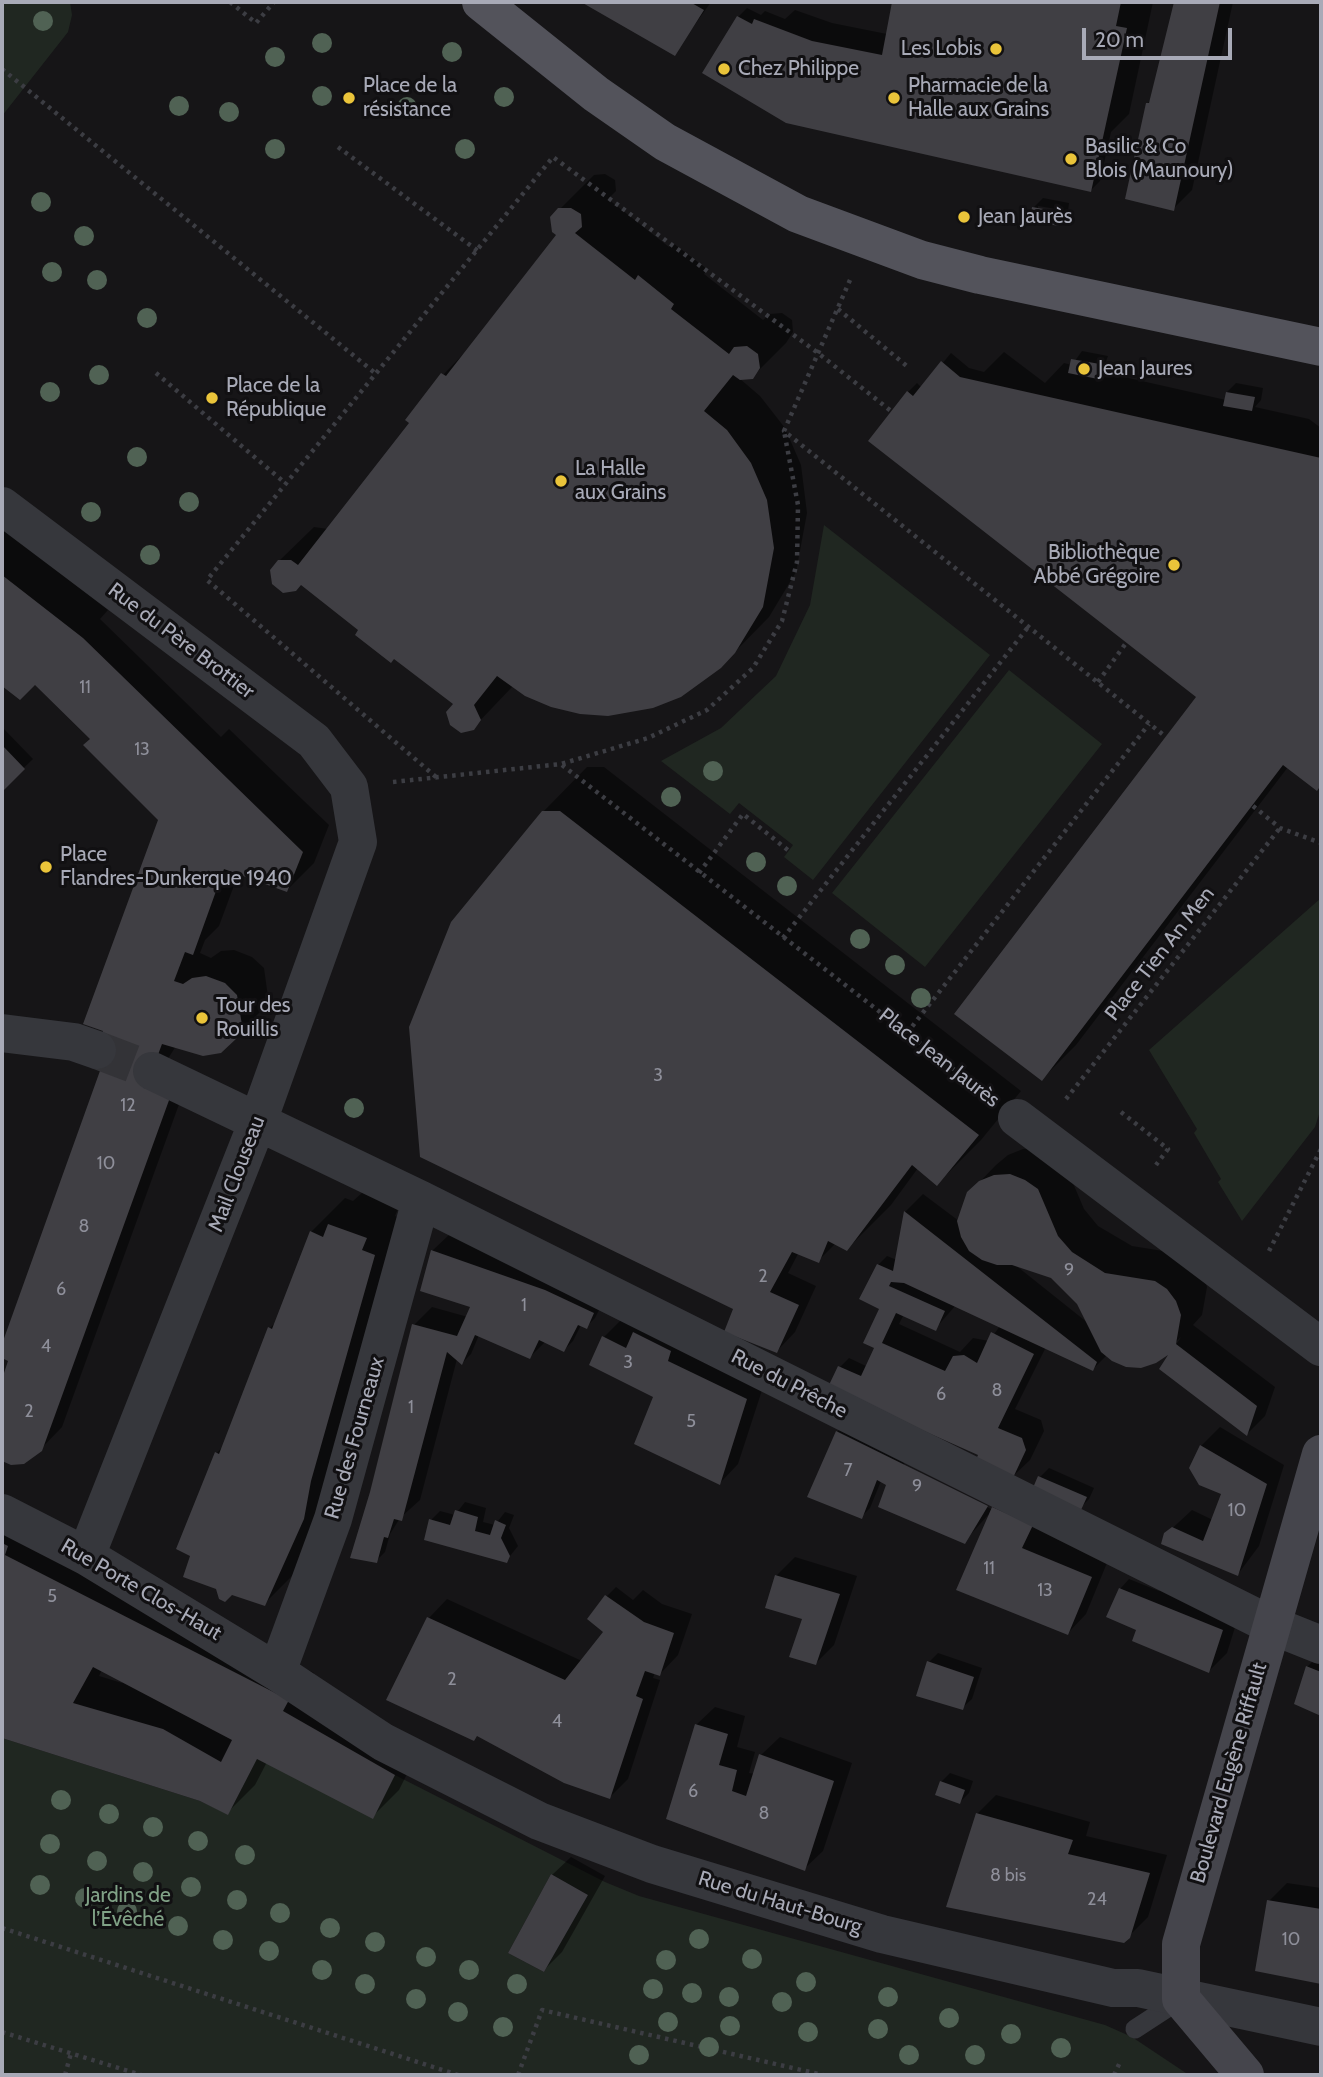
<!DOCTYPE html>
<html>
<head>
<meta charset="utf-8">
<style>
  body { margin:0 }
  #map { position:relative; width:1323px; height:2077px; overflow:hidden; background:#161517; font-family:Cabin,sans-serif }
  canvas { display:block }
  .frame { position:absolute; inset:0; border:4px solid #a8aab7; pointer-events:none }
  .scale { position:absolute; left:1082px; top:28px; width:150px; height:32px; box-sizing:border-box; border:4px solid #a8aab7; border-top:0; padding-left:9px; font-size:21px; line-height:24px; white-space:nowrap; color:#a8aab7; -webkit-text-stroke:5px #111012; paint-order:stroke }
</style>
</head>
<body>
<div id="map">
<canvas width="1323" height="2077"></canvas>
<div class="frame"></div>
<div class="scale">20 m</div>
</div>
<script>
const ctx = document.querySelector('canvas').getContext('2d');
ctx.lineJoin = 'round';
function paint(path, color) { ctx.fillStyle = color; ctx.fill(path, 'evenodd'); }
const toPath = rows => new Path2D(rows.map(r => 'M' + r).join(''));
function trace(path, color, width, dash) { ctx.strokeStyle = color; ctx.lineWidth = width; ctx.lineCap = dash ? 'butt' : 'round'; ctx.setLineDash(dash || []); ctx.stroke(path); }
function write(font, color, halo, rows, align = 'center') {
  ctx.font = font + ' Cabin,sans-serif'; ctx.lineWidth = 6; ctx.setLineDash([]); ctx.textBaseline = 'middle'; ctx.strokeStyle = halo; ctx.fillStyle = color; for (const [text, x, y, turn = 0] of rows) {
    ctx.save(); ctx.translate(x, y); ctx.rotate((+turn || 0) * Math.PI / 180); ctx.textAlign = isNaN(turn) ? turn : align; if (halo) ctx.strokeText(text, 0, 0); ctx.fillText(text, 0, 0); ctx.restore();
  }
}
paint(toPath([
  [2,2,70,2,72,15,68,32,2,116],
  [824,525,990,655,813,880,784,857,793,845,739,803,730,814,661,761,721,728,776,676,810,605],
  [1009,670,1102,744,925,967,832,893],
  [1321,898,1321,1108,1315,1127,1242,1221,1218,1182,1221,1179,1194,1133,1197,1129,1149,1050],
  [2,1738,200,1801,228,1814,257,1759,395,1775,605,1882,639,1896,1105,2025,1132,2037,1189,2075,2,2075],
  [551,1874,588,1895,544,1972,508,1953]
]), '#202721');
paint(toPath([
  [585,2,711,2,674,54],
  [894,2,931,2,906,128,910,128,935,2,1153,2,1129,114,1111,132,1100,181,1091,190,787,121,705,72,738,17,747,8,761,15,765,11,785,19,795,10,832,23,887,34],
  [1176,2,1233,2,1192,190,1173,209,1148,103,1152,99],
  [605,174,615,180,616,191,608,199,669,247,673,243,707,269,704,274,763,320,770,314,782,313,792,320,793,332,786,343,752,377,739,378,760,396,785,428,801,465,807,513,796,572,769,617,720,667,513,686,473,728,456,704,279,561,314,527,328,529,412,422,443,375,472,345,558,235,559,210,594,175],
  [1043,198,1069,203,1068,211,1038,206,1038,210,1068,215,1059,224,1034,207],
  [1082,351,1108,356,1102,372,1226,400,1227,392,1236,383,1263,388,1261,400,1255,407,1309,419,1321,428,1321,784,1317,789,1288,767,1076,1045,1042,1079,1198,697,908,392,917,383,922,388,951,353,969,368,984,372,1004,352,1045,383,1064,363,1072,365],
  [2,528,108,610,100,619,221,737,229,729,329,825,314,863,287,890,239,872,219,926,205,940,200,953,211,958,221,951,234,950,252,957,264,968,268,997,263,1009,236,1036,176,1046,164,1065,190,1074,62,1427,32,1458,11,1464,2,1459,2,1384,13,1354,8,1358,2,1356,2,1349,103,1069,106,1030,160,819,92,739,35,682,20,697,2,683],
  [2,727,33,759,2,789],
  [587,767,604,767,1021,1091,981,1140,937,1184,918,1168,891,1205,847,1249,836,1243,818,1261,799,1252,788,1273,816,1286,795,1332,777,1351,742,1298,543,812],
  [1037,1148,1064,1162,1084,1209,1098,1226,1132,1246,1182,1254,1203,1274,1207,1287,1202,1315,1193,1325,1275,1387,1265,1416,1247,1434,1161,1368,1181,1337,1155,1362,1107,1355,1093,1369,1046,1347,1015,1409,1041,1420,1044,1431,1030,1460,1011,1478,980,1454,840,1367,849,1358,868,1367,876,1347,881,1308,878,1265,887,1256,897,1260,905,1212,923,1194,959,1221,969,1193,996,1165,1008,1155,1023,1149],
  [1014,1264,1052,1276,1079,1303,1088,1323],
  [956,1305,1000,1326,989,1341,973,1338,960,1352,899,1324,904,1314,935,1329],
  [364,1191,400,1204,395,1216,408,1221,298,1570,264,1604,217,1587,193,1555,178,1548,217,1453,224,1445,270,1328,276,1322,311,1232,345,1198,353,1201],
  [451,1233,602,1304,595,1318,586,1327,581,1325,573,1341,564,1350,546,1341,530,1357,479,1335,471,1354,462,1363,457,1359,420,1500,400,1518,390,1534,385,1552,376,1561,366,1512,414,1325,432,1307,468,1317,473,1306,432,1251],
  [622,1319,765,1381,738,1464,720,1483,655,1397,604,1337],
  [856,1414,904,1463,904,1467,995,1511,1109,1558,1086,1614,1068,1633,988,1515,964,1542,881,1481,870,1508,861,1517,837,1432],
  [1220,1427,1284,1465,1259,1546,1238,1574,1166,1534,1192,1510,1213,1520,1223,1493,1191,1468,1201,1446],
  [1049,1468,1094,1488,1089,1499,1080,1508,1040,1477],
  [465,1502,486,1508,483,1522,495,1525,505,1512,514,1515,509,1528,518,1546,506,1561,431,1520,440,1511,455,1515],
  [2,1516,31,1527,314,1673,309,1684,420,1748,399,1790,372,1817,267,1762,255,1785,228,1812,201,1799,2,1736],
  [102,1670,123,1681,122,1683,99,1676],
  [795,1557,857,1576,834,1645,816,1663,804,1618,776,1576],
  [1129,1579,1159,1591,1168,1582,1240,1611,1227,1653,1209,1671,1141,1622,1120,1589],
  [616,1587,633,1600,643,1590,662,1604,692,1614,678,1655,660,1674,655,1672,653,1678,660,1680,628,1779,610,1797,478,1735,474,1739,429,1618,447,1599,582,1661,612,1623,607,1596],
  [938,1653,982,1668,972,1699,962,1708,929,1662],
  [1316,1658,1321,1660,1321,1714,1296,1703,1307,1667],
  [715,1707,745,1716,737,1747,755,1752,749,1773,755,1774,761,1755,780,1737,852,1763,823,1851,804,1869,668,1818,696,1725],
  [950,1773,973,1781,969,1793,960,1802,941,1782],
  [996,1795,1090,1822,1086,1836,1167,1855,1148,1917,1124,1941,977,1814],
  [571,1857,605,1876,562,1952,544,1970,552,1875],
  [1287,1883,1321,1888,1321,1982,1257,1970,1269,1901]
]), '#0007');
paint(toPath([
  [581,2,690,2,704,10,675,56],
  [892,2,1121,2,1116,26,1127,28,1091,192,786,123,702,73,737,16,752,24,754,19,812,41,882,55],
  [1174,2,1220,2,1174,211,1125,199,1146,103,1149,103],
  [1032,207,1061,212,1059,226,1030,221],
  [558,208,571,208,581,214,582,227,575,233,635,280,638,275,674,304,671,309,729,354,734,347,747,346,758,354,760,368,753,379,740,380,733,375,704,411,727,430,751,463,767,500,774,548,763,607,735,653,721,668,681,697,653,708,608,716,580,714,551,707,525,696,497,676,474,705,481,720,474,730,461,733,450,725,446,712,453,704,394,659,391,663,355,635,358,630,301,585,296,591,283,593,272,584,270,570,278,560,291,560,298,565,409,423,405,420,441,373,446,376,556,235,552,232,550,217],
  [1071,359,1100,364,1098,379,1068,373],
  [941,361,960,377,1321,458,1321,785,1317,791,1283,765,1042,1081,954,1014,1196,697,868,441,907,391,913,396],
  [1226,392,1255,397,1252,411,1223,406],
  [2,575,83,638,303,852,287,892,224,869,193,955,185,952,174,981,183,984,192,978,206,976,225,983,237,995,242,1025,237,1038,221,1053,203,1056,162,1044,147,1084,172,1092,42,1451,24,1464,11,1465,2,1461,2,1379,8,1361,2,1358,2,1344,101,1068,92,1064,103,1031,83,1024,158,820,83,745,90,739,35,685,20,700,2,686],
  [2,745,25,769,2,792],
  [542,811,560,811,979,1135,937,1186,912,1165,847,1251,828,1241,819,1263,792,1252,770,1292,799,1305,777,1353,724,1332,733,1309,420,1157,409,1027,451,922],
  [1010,1174,1025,1180,1038,1189,1058,1236,1072,1252,1105,1273,1155,1281,1167,1289,1176,1301,1181,1315,1176,1344,1257,1406,1247,1436,1159,1369,1168,1355,1156,1363,1141,1368,1126,1367,1112,1361,1101,1352,1077,1304,1051,1278,1012,1265,997,1265,982,1260,969,1251,961,1237,957,1221,967,1192,979,1181,994,1175],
  [904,1211,1097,1362,1093,1371,904,1283,891,1282,889,1286,945,1311,936,1331,896,1313,882,1343,945,1371,953,1356,964,1355,977,1363,991,1332,1034,1354,998,1428,1022,1438,1026,1450,1012,1480,974,1464,978,1455,852,1399,829,1385,838,1366,861,1376,874,1348,863,1343,879,1309,859,1299,877,1264,893,1271],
  [328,1224,367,1238,362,1250,375,1255,311,1481,304,1519,265,1606,232,1595,225,1602,219,1599,216,1589,183,1577,190,1556,176,1549,215,1452,219,1454,268,1327,272,1329,310,1231,323,1237],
  [431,1250,545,1290,594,1313,587,1329,578,1325,564,1352,539,1340,530,1359,475,1335,462,1365,447,1352,402,1521,394,1519,388,1538,384,1537,377,1563,350,1558,370,1492,412,1324,457,1336,470,1307,420,1291],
  [633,1332,671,1351,668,1361,747,1399,720,1485,634,1444,653,1397,589,1365,602,1336,626,1348],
  [836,1431,988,1506,965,1544,878,1507,886,1485,877,1480,862,1519,807,1497],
  [1200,1445,1267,1484,1238,1576,1161,1544,1164,1533,1172,1527,1203,1541,1221,1494,1199,1485,1189,1468],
  [1038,1476,1087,1497,1081,1510,1032,1490],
  [992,1507,1033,1525,1022,1548,1092,1577,1068,1635,956,1590],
  [455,1510,478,1517,475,1531,490,1535,495,1520,506,1525,501,1538,510,1556,507,1563,424,1540,429,1519,450,1525],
  [2,1543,8,1546,5,1555,289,1700,283,1711,395,1775,373,1819,257,1759,228,1815,200,1801,2,1738],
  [93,1667,232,1740,221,1762,163,1729,73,1703],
  [775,1575,840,1594,816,1665,789,1657,802,1619,765,1608],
  [1119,1588,1223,1630,1209,1673,1132,1641,1136,1630,1106,1617],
  [605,1595,644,1622,674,1633,660,1676,645,1671,636,1696,643,1699,610,1799,564,1783,477,1736,474,1741,386,1700,427,1617,565,1680,603,1632,587,1619],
  [927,1661,974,1677,963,1710,916,1696],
  [1306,1666,1321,1672,1321,1716,1294,1704],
  [695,1724,728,1734,719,1765,737,1770,732,1791,746,1796,759,1754,834,1781,805,1871,666,1819],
  [940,1781,965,1790,960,1804,935,1795],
  [976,1813,1073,1840,1068,1854,1150,1873,1130,1938,1124,1943,946,1907],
  [551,1874,588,1895,544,1972,508,1953],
  [1267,1900,1321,1909,1321,1984,1255,1971]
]), '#403f44');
trace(toPath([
  [97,1050,152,1071]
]), '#333337', 38, [38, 19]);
trace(toPath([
  [230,2,256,23,274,2],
  [2,69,375,373],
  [338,147,478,251],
  [850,280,784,431,1166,737],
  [838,309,908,367],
  [156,373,285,483],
  [1098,682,1126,643],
  [562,765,983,1092],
  [436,777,207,580,553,157,818,353,891,411],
  [393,782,561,764,648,738,707,710,753,668,782,621,797,562,798,505,784,431],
  [1253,806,1280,828,1321,843],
  [699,873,743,814,789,851],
  [783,938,1029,626],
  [907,1033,1149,724],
  [1066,1099,1280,828],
  [1121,1112,1168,1149,1156,1165],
  [1269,1251,1321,1149],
  [2,1928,458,2075],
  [2,2032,141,2075],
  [65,2075,71,2053],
  [518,2075,542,2010,823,2075],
  [1114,2075,1121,2060]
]), '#3c3d43', 4.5, [3.5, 5]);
trace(toPath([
  [1135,2029,1181,1999]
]), '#36373c', 19);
trace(toPath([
  [2,506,314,741,349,787,358,842,258,1121,86,1556],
  [2,1033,74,1042,97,1050],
  [152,1071,421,1200,1271,1625,1321,1645],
  [1017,1118,1321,1347],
  [2,1513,86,1556,277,1672,383,1742,539,1821,652,1864,882,1934,1113,1988,1138,1988,1321,2027],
  [277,1672,333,1519,421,1200]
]), '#36373c', 38);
trace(toPath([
  [1245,2075,1181,1999,1181,1944,1321,1454]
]), '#45454c', 38);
trace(toPath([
  [481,2,596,94,665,142,798,214,922,260,980,275,1321,347]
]), '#53535b', 38);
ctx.fillStyle = '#506254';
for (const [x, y] of [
  [43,21],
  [322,43],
  [452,52],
  [275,57],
  [322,96],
  [504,97],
  [179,106],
  [407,107],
  [229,112],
  [275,149],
  [465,149],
  [41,202],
  [84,236],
  [52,272],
  [97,280],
  [147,318],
  [99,375],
  [50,392],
  [137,457],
  [189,502],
  [91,512],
  [150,555],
  [713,771],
  [671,797],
  [756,862],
  [787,886],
  [860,939],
  [895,965],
  [921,998],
  [354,1108],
  [61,1800],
  [109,1814],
  [153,1827],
  [198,1841],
  [50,1844],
  [245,1855],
  [97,1861],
  [143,1872],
  [40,1885],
  [191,1887],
  [85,1898],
  [237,1900],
  [127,1911],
  [280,1913],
  [178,1926],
  [330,1928],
  [699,1939],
  [223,1940],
  [375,1942],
  [269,1951],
  [426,1957],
  [752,1959],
  [666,1960],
  [322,1970],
  [469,1970],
  [806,1982],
  [365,1984],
  [517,1984],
  [653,1989],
  [692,1993],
  [729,1997],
  [888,1997],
  [416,1999],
  [782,2002],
  [458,2012],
  [949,2018],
  [668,2022],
  [730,2026],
  [503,2027],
  [878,2029],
  [808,2032],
  [1011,2034],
  [709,2047],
  [1061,2048],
  [639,2055],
  [909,2055],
  [975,2055]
]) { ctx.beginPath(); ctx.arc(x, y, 10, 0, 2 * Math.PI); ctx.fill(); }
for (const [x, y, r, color] of [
  [996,49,7,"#eac43a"],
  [724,69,7,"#eac43a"],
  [349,98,7,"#eac43a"],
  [894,98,7,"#eac43a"],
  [1071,159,7,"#eac43a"],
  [964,217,7,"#eac43a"],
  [1084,369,7,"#eac43a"],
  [212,398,7,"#eac43a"],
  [561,481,7,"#eac43a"],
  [1174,565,7,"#eac43a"],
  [46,867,7,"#eac43a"],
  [202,1018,7,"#eac43a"]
]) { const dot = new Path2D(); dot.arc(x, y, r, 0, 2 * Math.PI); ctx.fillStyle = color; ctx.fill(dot); trace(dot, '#111012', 2.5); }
write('18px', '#8e8f9a', null, [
  ["11",85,688],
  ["13",142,750],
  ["3",658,1076],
  ["12",128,1106],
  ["10",106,1164],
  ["8",84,1227],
  ["9",1069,1271],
  ["2",763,1277],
  ["6",61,1290],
  ["1",524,1306],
  ["4",46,1347],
  ["3",628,1363],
  ["8",997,1391],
  ["6",941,1395],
  ["1",411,1408],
  ["2",29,1412],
  ["5",691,1422],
  ["7",848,1471],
  ["9",917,1487],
  ["10",1237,1511],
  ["11",989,1569],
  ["13",1045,1591],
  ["5",52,1597],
  ["2",452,1680],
  ["4",557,1722],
  ["6",693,1792],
  ["8",764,1814],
  ["8 bis",1008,1876],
  ["24",1097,1900],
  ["10",1291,1940]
]);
write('21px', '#a8aab7', '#111012', [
  ["Les Lobis",982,49,"right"],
  ["Chez Philippe",738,69],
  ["Place de la",363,86],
  ["résistance",363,110],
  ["Pharmacie de la",908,86],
  ["Halle aux Grains",908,110],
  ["Basilic & Co",1085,147],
  ["Blois (Maunoury)",1085,171],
  ["Jean Jaurès",978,217],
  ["Jean Jaures",1098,369],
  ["Place de la",226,386],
  ["République",226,410],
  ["La Halle",575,469],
  ["aux Grains",575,493],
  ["Bibliothèque",1160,553,"right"],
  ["Abbé Grégoire",1160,577,"right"],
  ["Place",60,855],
  ["Flandres-Dunkerque 1940",60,879],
  ["Tour des",216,1006],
  ["Rouillis",216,1030]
], 'left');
write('21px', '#a8aab7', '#111012', [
  ["Rue du Père Brottier",181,641,37],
  ["Place Tien An Men",1160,954,-52],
  ["Place Jean Jaurès",939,1058,38],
  ["Mail Clouseau",237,1174,-69],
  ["Rue du Prêche",789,1384,27],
  ["Rue des Fourneaux",355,1438,-74],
  ["Rue Porte Clos-Haut",141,1590,30],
  ["Boulevard Eugène Riffault",1229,1773,-74],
  ["Rue du Haut-Bourg",780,1903,17]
]);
write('21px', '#80a186', '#111012', [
  ["Jardins de",128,1896],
  ["l’Évêché",128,1920]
]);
</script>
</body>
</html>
